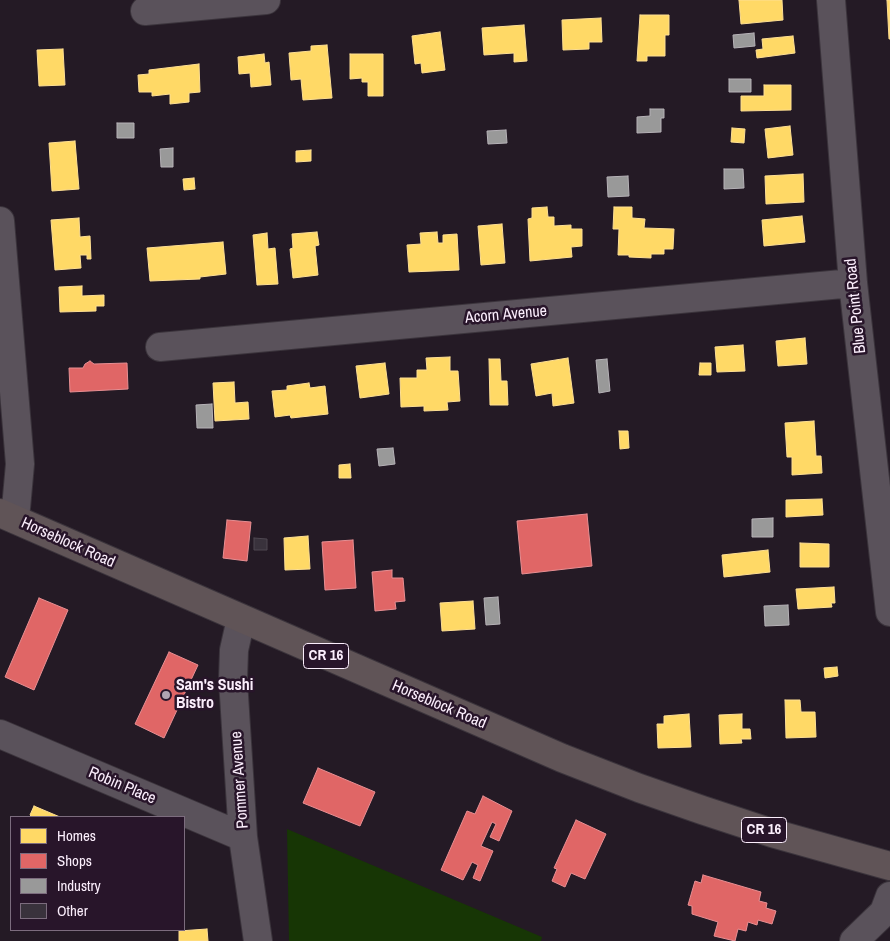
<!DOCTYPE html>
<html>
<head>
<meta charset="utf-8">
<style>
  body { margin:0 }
  #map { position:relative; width:890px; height:941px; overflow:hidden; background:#241a25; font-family:"Archivo Narrow",sans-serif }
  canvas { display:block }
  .legend { position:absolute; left:10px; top:816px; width:175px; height:115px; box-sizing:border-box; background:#28152a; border:1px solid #7c6c7e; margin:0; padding:6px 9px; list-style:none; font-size:15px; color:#fbeefc }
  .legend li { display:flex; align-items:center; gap:10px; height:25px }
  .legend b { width:25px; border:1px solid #7c6c7e }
</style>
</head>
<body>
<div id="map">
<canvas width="890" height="941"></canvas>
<ul class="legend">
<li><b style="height:14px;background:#ffd966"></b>Homes</li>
<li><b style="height:14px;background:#e06666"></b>Shops</li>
<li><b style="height:14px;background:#999"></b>Industry</li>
<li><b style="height:14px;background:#39323c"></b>Other</li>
</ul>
</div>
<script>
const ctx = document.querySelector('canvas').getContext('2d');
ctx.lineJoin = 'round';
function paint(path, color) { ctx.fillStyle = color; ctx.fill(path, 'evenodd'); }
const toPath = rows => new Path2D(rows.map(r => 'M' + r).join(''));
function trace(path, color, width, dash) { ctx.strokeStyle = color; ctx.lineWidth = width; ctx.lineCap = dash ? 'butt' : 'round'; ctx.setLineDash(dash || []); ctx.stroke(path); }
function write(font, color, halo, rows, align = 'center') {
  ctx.font = font + ' "Archivo Narrow",sans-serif'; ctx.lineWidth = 5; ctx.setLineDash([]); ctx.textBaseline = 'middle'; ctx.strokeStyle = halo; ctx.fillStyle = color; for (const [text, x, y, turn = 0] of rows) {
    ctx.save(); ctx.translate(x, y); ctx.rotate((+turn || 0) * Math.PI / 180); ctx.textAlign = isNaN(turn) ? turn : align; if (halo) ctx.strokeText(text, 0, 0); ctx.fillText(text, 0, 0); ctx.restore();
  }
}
paint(toPath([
  [287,829,542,937,541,941,289,941]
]), '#173605');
const homes = toPath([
  [739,0,782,0,783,20,741,24,739,0],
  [887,0,890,0,890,39,889,39,887,0],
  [640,15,669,15,669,35,665,35,665,56,647,56,647,61,637,61,640,15],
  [601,18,602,42,589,42,589,49,563,50,562,20,601,18],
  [524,25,527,61,514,62,514,53,484,55,482,28,524,25],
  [440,32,445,70,422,73,421,63,415,64,412,36,440,32],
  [793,36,795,53,757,58,756,50,763,49,762,39,793,36],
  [327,45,332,98,303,100,301,79,291,80,289,53,311,51,311,46,327,45],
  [63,49,65,85,39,86,37,50,63,49],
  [264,54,265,63,269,62,271,85,251,87,250,73,239,74,238,57,264,54],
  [350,54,383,54,383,96,368,96,368,82,362,82,362,78,350,79,350,54],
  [199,64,200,92,189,93,189,102,170,104,170,94,152,96,152,92,139,92,138,75,149,74,149,70,199,64],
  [764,85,791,85,791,110,741,111,741,96,764,96,764,85],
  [790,126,793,155,768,158,765,129,790,126],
  [732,128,745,129,744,143,731,142,732,128],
  [75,141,79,189,52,191,49,143,75,141],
  [311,150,311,161,296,162,296,151,311,150],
  [803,174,804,202,766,204,765,176,803,174],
  [194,178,195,189,184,190,183,179,194,178],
  [547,207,548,217,554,217,554,226,571,225,571,229,582,229,582,246,571,247,572,257,530,261,528,219,532,218,532,208,547,207],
  [614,207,632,207,632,218,645,219,644,228,674,229,673,249,664,249,664,254,651,254,651,258,629,257,629,255,618,255,619,229,613,229,614,207],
  [802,216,805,242,764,246,762,220,802,216],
  [79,218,80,237,90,236,91,259,87,259,87,255,80,255,81,268,55,270,51,220,79,218],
  [502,224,505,263,481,265,478,226,502,224],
  [317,232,319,245,315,246,318,275,293,278,290,249,293,248,292,234,317,232],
  [437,232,438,243,443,243,443,235,457,234,459,270,409,272,407,245,421,244,420,233,437,232],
  [267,233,268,249,275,248,278,284,257,285,253,235,267,233],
  [223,242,226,274,200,277,200,279,150,281,147,248,223,242],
  [82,286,82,296,104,295,104,306,96,306,96,311,60,312,59,287,82,286],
  [805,338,807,364,778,366,776,341,805,338],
  [743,345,745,371,717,372,715,347,743,345],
  [450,357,450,371,458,371,460,401,447,402,448,410,424,411,424,406,401,407,400,378,417,378,417,370,427,370,426,358,450,357],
  [568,358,574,403,553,406,552,393,536,396,531,364,568,358],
  [489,359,500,359,501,381,507,381,508,405,490,405,489,359],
  [385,363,389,394,360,398,356,366,385,363],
  [700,363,711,363,711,375,699,375,700,363],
  [234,382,235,403,248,402,249,419,215,421,213,383,234,382],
  [309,383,310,388,325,386,328,414,291,418,290,415,275,417,272,391,287,390,287,386,309,383],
  [814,421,816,456,821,456,822,473,792,475,792,457,787,457,785,423,814,421],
  [619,431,628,431,629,448,620,449,619,431],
  [350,464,351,478,339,478,339,465,350,464],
  [822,499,823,515,786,517,786,500,822,499],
  [308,536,310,569,285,570,284,538,308,536],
  [800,543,829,544,829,567,800,567,800,543],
  [768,550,770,572,724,577,722,555,768,550],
  [834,587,835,603,831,603,832,607,798,609,796,589,834,587],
  [473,601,475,629,442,631,440,603,473,601],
  [837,667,838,676,825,678,824,668,837,667],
  [785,700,800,700,801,712,815,712,816,737,786,738,785,700],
  [689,714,691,747,658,748,657,724,664,724,664,716,689,714],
  [742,714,742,729,750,729,751,739,741,739,742,743,720,744,719,715,742,714],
  [34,806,60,817,32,817,30,815,34,806],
  [207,929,208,941,179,941,179,931,207,929]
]);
paint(homes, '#ffd966');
trace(homes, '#fedf93', 1);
const shops = toPath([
  [90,361,94,364,127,363,128,389,70,392,69,368,83,368,85,364,90,361],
  [587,514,592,566,522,574,517,521,587,514],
  [227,520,251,522,247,561,223,558,227,520],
  [353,540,356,588,325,590,322,542,353,540],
  [392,570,392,578,403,578,405,601,395,602,396,609,375,611,372,572,392,570],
  [39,598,68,610,34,690,5,677,39,598],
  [169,652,198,665,164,738,135,724,169,652],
  [318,768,375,792,360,826,303,803,318,768],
  [483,796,512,811,499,841,490,837,496,824,492,822,481,846,493,851,480,881,473,878,478,865,472,862,463,880,441,870,467,811,475,814,483,796],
  [576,820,606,834,585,879,571,873,565,887,552,881,557,869,554,868,576,820],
  [703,875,761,892,759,901,767,903,766,908,776,911,772,924,758,920,757,925,748,922,746,931,738,929,735,941,714,936,718,922,692,914,692,906,688,905,695,881,701,883,703,875]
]);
paint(shops, '#e06666');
trace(shops, '#e88f93', 1);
const industry = toPath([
  [754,33,755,46,734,48,733,35,754,33],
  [729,79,751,79,751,92,729,92,729,79],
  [650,109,664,109,664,118,661,118,661,132,637,133,637,117,650,116,650,109],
  [117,123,134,123,134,138,117,138,117,123],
  [506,130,507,143,488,144,487,131,506,130],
  [173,148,173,167,161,167,160,149,173,148],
  [724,169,743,169,744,188,724,189,724,169],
  [628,176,629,196,608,197,607,177,628,176],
  [607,359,610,391,599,393,596,360,607,359],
  [212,404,213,428,197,428,196,405,212,404],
  [393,448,395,464,379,466,377,449,393,448],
  [773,518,773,537,752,537,752,519,773,518],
  [498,597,500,624,486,625,484,598,498,597],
  [788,605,789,625,765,626,764,606,788,605]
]);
paint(industry, '#999');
trace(industry, '#b6b2b7', 1);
const building = toPath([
  [254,538,267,539,267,550,254,550,254,538]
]);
paint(building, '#39323c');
trace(building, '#4e4751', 1);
const minor = toPath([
  [831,0,853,283,890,612],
  [145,11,266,0],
  [0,221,20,464,15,519],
  [160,347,853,283],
  [241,619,234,650,233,680,243,837,258,941],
  [0,734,243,837],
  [854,941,884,912,890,896]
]);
const major = toPath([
  [0,513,562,758,639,788,702,810,772,833,890,866]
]);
trace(minor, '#3b343c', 30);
trace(major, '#3b343c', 30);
trace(minor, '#5a525b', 28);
trace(major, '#605457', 28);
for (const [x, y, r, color] of [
  [166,695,5,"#b0a4b1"]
]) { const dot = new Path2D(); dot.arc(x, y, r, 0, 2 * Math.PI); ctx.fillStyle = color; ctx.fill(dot); trace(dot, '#28152a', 2); }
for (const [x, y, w] of [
  [326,656,45],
  [764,830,45]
]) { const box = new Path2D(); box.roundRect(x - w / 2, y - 12.5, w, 25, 4); ctx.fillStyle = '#28152a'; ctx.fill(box); trace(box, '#fbeefc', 1); }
write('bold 15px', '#fbeefc', null, [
  ["CR 16",326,656],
  ["CR 16",764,830]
]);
write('16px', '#fbeefc', '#28152a', [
  ["Blue Point Road",856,306,-96],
  ["Acorn Avenue",506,315,-5],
  ["Horseblock Road",68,543,24],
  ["Horseblock Road",439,705,23],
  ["Pommer Avenue",240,780,-94],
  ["Robin Place",122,786,23]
]);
write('bold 16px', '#fbeefc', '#28152a', [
  ["Sam's Sushi",176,686],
  ["Bistro",176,704]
], 'left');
</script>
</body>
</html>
